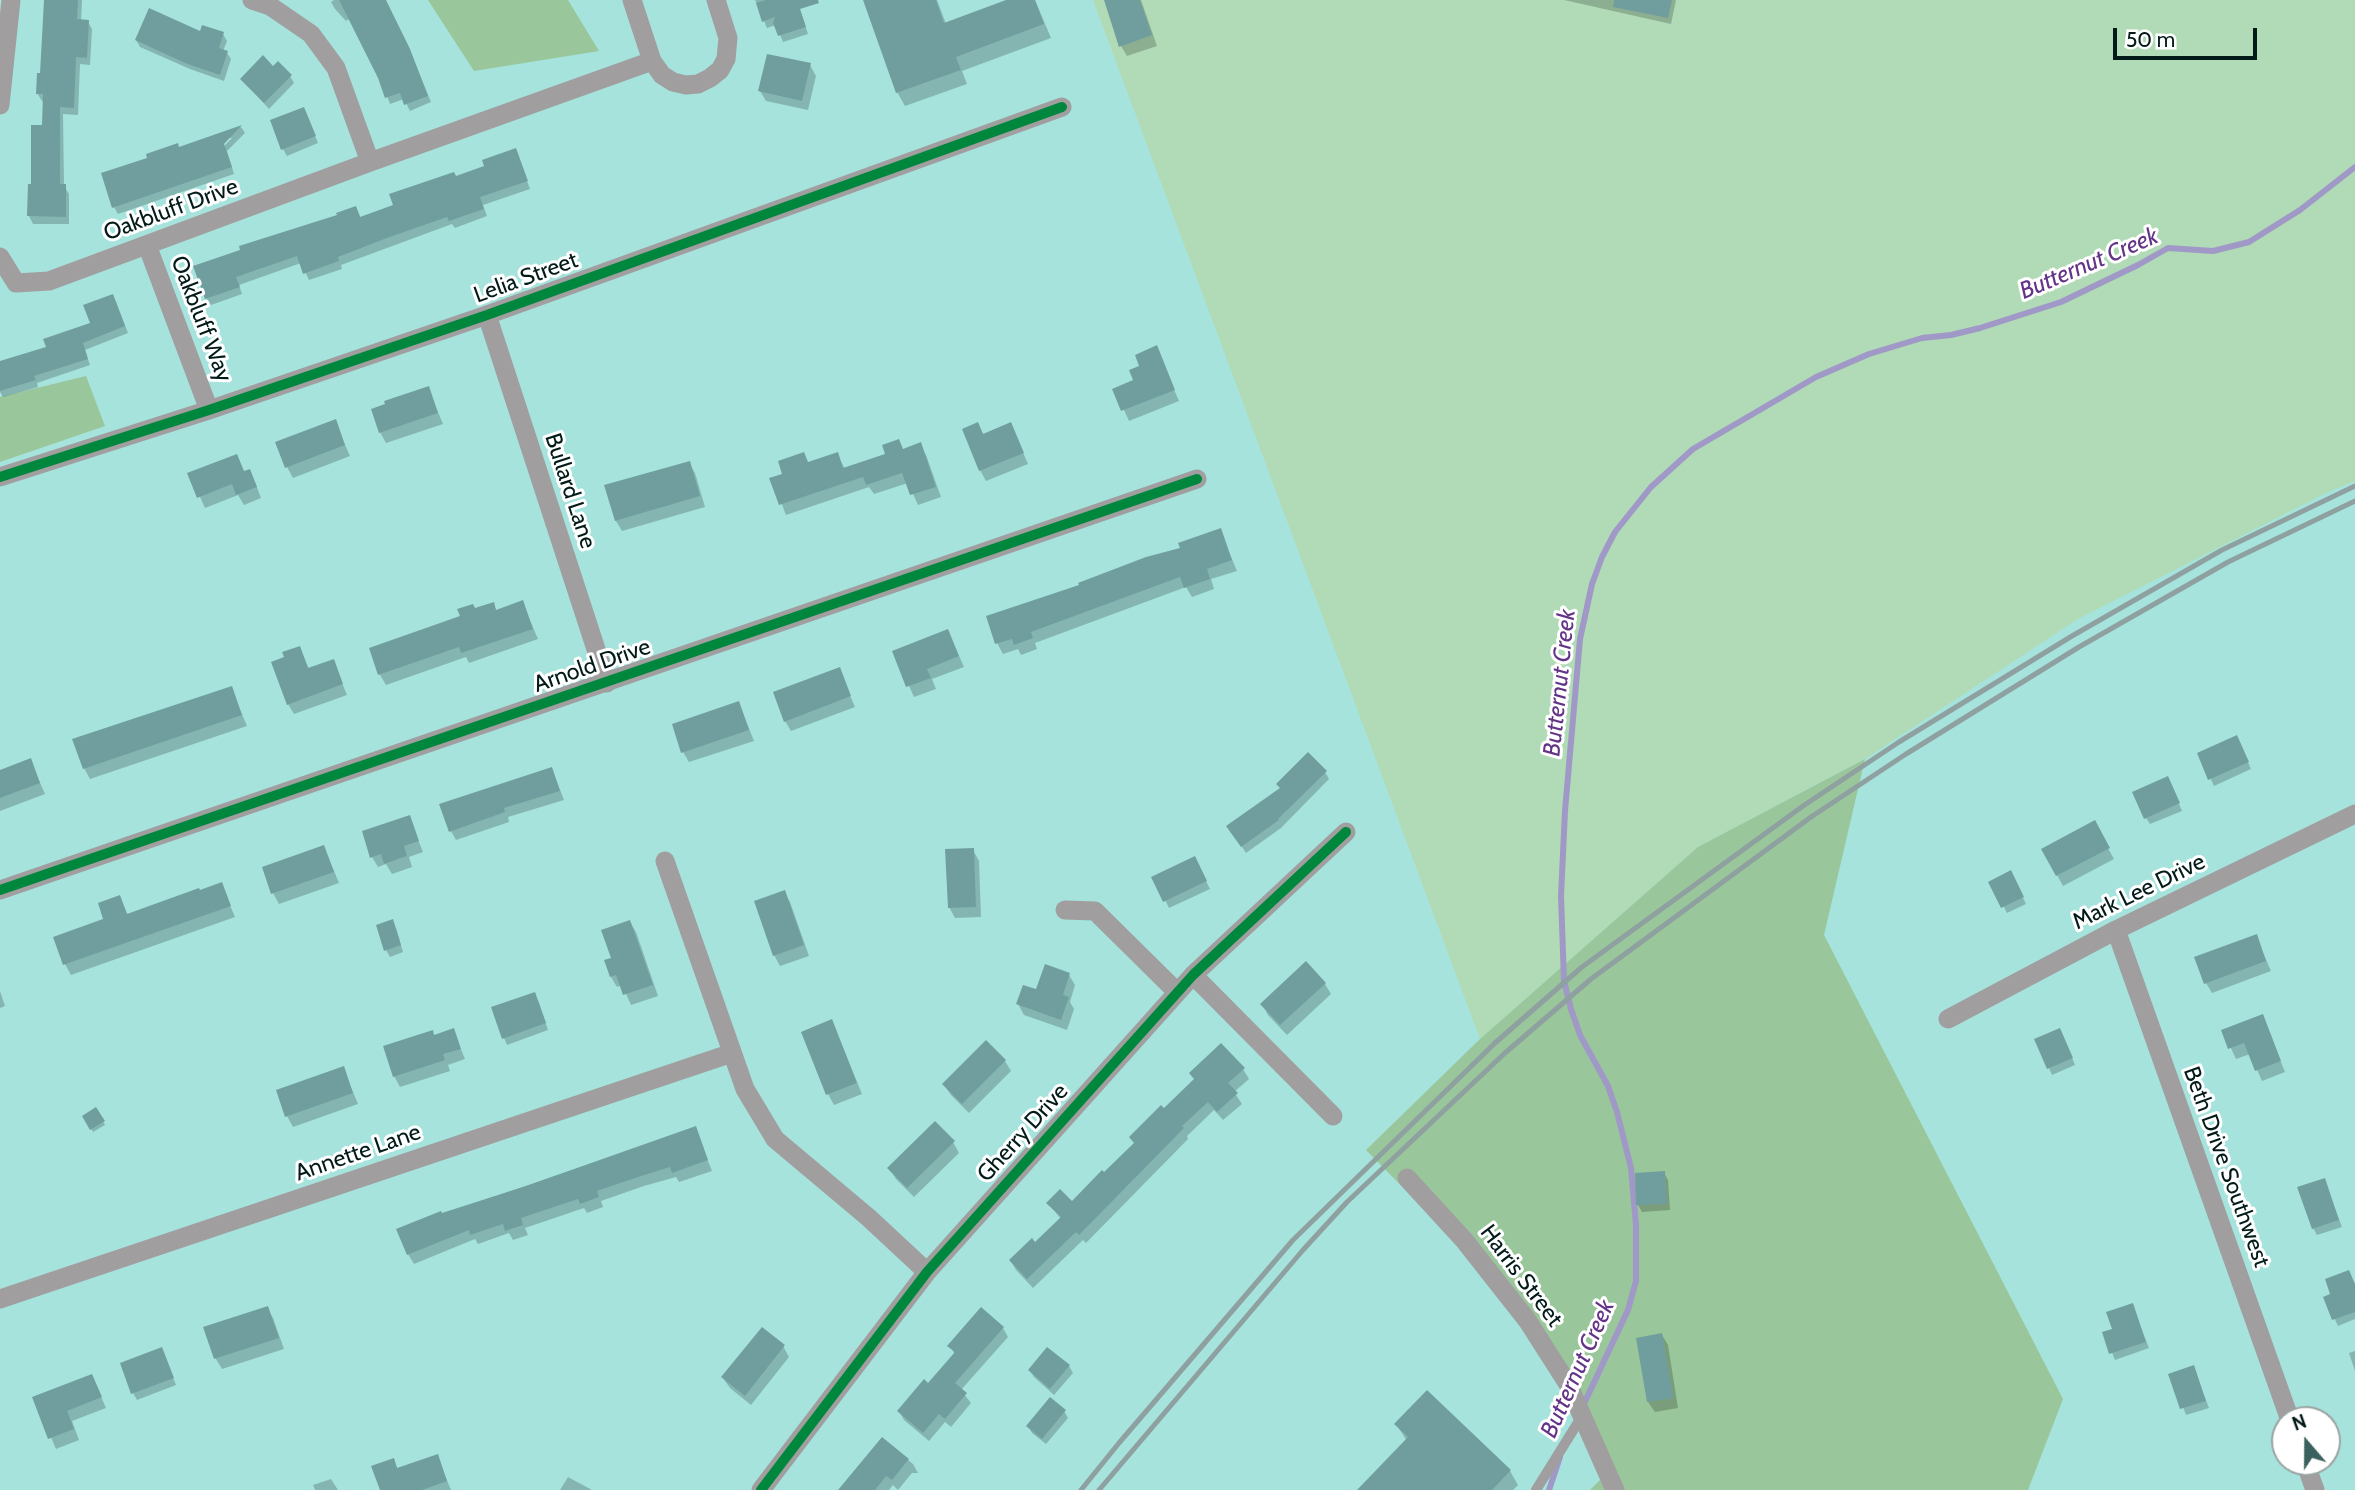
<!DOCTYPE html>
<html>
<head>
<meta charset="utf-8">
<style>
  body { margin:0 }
  #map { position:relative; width:2355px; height:1490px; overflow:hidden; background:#a6e3dd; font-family:Cabin,sans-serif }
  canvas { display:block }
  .north { position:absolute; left:2271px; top:1406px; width:70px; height:70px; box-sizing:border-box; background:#fff; border:2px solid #9aa4a3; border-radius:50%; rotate:340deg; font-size:19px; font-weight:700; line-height:28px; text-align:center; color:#021b19 }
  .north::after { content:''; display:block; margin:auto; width:24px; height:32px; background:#3b615e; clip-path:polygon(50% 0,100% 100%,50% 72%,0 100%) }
  .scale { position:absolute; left:2113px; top:28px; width:144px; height:32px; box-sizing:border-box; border:4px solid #021b19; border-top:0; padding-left:9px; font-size:21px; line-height:24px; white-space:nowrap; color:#021b19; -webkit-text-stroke:5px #fff; paint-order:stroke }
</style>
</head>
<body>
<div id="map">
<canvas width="2355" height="1490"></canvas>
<div class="north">N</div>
<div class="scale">50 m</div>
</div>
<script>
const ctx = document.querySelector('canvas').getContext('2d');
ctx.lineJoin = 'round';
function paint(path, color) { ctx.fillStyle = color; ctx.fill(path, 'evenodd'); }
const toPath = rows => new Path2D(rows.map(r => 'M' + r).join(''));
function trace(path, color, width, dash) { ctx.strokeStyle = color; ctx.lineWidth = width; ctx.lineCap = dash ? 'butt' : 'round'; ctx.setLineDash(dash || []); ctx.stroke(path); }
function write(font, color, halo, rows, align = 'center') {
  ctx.font = font + ' Cabin,sans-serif'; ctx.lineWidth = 6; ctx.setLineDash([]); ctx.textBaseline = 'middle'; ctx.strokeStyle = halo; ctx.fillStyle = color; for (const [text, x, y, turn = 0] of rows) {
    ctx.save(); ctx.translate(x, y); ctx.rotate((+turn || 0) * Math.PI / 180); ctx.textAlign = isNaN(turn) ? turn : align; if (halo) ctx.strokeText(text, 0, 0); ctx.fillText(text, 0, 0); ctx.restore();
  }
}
paint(toPath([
  [1093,0,2355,0,2355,481,2328,492,2078,619,1865,759,1698,847,1480,1039]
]), '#b0dbb6');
paint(toPath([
  [428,0,568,0,599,51,474,71],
  [86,376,105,426,0,462,0,397],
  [1865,759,1824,935,2063,1399,2028,1490,1590,1490,1611,1469,1485,1271,1366,1150,1480,1039,1698,847]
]), '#99c69a');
paint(toPath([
  [45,0,82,0,81,21,88,22,92,29,90,65,80,64,78,115,63,114,64,186,69,194,69,224,33,224,29,216,44,127,45,101,42,101,37,93,42,75],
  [334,0,379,0,413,58,431,102,410,111,404,99,390,104,380,77,350,18,346,21,335,9,331,2],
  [755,0,797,0,808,34,783,42,776,25,767,28],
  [865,0,937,0,946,24,1011,0,1035,0,1051,38,962,71,967,84,905,106,897,92],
  [1105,0,1141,0,1157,46,1127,56,1121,46],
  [1564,0,1676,0,1671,24],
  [201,33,223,34,227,41,223,51,227,53,231,59,224,81,190,69,140,47,136,40],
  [810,65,816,76,808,110,766,101,760,91],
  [273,68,290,76,294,83,269,109,242,79],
  [307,116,318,143,287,156,283,149],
  [241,127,245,133,227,151,234,174,118,214,114,207,179,149],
  [227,138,232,138,219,151],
  [516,150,530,189,483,205,487,216,455,228,452,224,341,265,342,269,309,280,301,263,239,285,242,294,211,305,206,298,196,267,339,216,356,208,361,218,395,206,486,167],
  [116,302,128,333,85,350,90,365,37,383,38,387,3,397,0,392,0,362,48,348,92,324],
  [1156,348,1179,401,1129,421,1115,390,1136,381,1142,367],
  [428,388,443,424,386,443,380,432],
  [335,422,350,456,293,478,287,467],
  [977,424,984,435,1011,425,1028,464,986,481,980,470],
  [920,445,926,455,941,497,918,505,908,483,874,494,869,487,786,515,772,479,837,454,845,469],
  [689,463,695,473,705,507,622,531,616,521,606,487],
  [245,473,255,482,261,498,244,505,238,495,205,508,190,474],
  [1220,531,1237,571,1211,579,1214,589,1192,597,1186,587,1035,643,1037,649,1021,655,1018,649,1003,654,997,643],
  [522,602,538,639,469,663,466,657,386,685,380,675,371,649,493,604,497,611],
  [948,631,964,667,932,679,936,689,914,697,894,652],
  [300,648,309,669,333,661,347,695,294,714,288,704,286,658],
  [839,670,855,707,791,731,785,721],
  [231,688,247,726,90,779,84,768],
  [739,703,754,741,689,762,683,752],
  [2240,744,2251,769,2214,786,2199,754],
  [30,760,45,794,0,811,0,771],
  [552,769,564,800,508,817,509,822,456,840,451,831],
  [1325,772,1329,779,1281,828,1246,853,1233,833,1281,789],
  [2171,785,2182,811,2150,824,2146,818],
  [409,817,423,852,409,857,412,867,392,874,386,864,378,867,372,857],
  [2094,823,2114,859,2063,886,2043,849],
  [324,847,339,883,279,904,273,893],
  [973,850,979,861,981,917,955,918,949,907],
  [1198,865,1210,889,1169,908,1154,878],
  [2014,879,2026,904,2007,913,1991,882],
  [221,884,235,917,71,975,65,964,106,920,119,897,128,915],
  [784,892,790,902,809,956,780,966,774,955],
  [630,922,636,932,658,996,631,1005,622,985,617,987,611,977,606,961,613,959],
  [396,928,403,952,390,957,386,950],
  [2256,936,2271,971,2212,993,2206,983],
  [1306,964,1325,984,1331,994,1287,1035,1268,1015,1262,1004],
  [1069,975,1075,985,1070,1002,1074,1009,1067,1030,1024,1015,1018,1004,1037,991],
  [0,991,5,1006,0,1008],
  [538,1000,548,1030,507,1045,504,1038],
  [2262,1016,2285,1072,2262,1081,2250,1054,2236,1059,2223,1031],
  [832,1021,862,1094,834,1105,828,1094],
  [453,1030,465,1059,448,1065,450,1071,400,1087,394,1076,434,1036],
  [2063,1036,2075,1065,2052,1075,2049,1068],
  [1005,1061,1011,1071,969,1113,951,1095,944,1085],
  [343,1068,358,1104,293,1127,287,1116],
  [1243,1069,1249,1079,1234,1092,1242,1104,1223,1120,1214,1110,1187,1136,1188,1139,1086,1243,1083,1240,1033,1288,1016,1270,1011,1261,1035,1244,1061,1219,1048,1203,1072,1204,1135,1144,1163,1110,1195,1080],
  [96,1109,105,1125,93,1132,84,1116],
  [695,1128,712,1171,679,1182,676,1177,644,1186,601,1201,603,1207,587,1213,584,1208,525,1228,528,1235,513,1240,509,1233,478,1244,475,1239,414,1264,408,1254,441,1215],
  [953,1142,959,1153,914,1197,896,1179,889,1168],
  [1664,1173,1668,1180,1670,1210,1642,1212,1638,1205,1636,1175],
  [2324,1180,2342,1227,2317,1235,2313,1228],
  [2355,1285,2355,1319,2338,1326,2325,1298],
  [2132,1305,2149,1348,2115,1360,2104,1333,2114,1330],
  [267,1308,273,1318,284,1349,222,1369,216,1359,206,1328],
  [1003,1328,1008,1337,961,1390,971,1403,951,1427,945,1422,929,1441,904,1420,899,1411,929,1385,955,1355,950,1346],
  [1662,1335,1668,1345,1678,1408,1655,1412,1648,1402],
  [783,1346,789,1357,751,1405,730,1388,723,1378],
  [162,1349,176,1385,137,1400,133,1393],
  [2355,1351,2355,1371,2349,1353],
  [1069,1366,1073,1373,1054,1395,1034,1377,1030,1371],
  [2193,1367,2209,1408,2186,1415,2171,1375],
  [92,1376,106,1408,72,1421,79,1440,56,1449,34,1398],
  [1064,1411,1068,1418,1046,1444,1032,1433,1028,1426],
  [1396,1424,1510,1471,1518,1485,1513,1490,1359,1490,1407,1441],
  [882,1439,913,1464,918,1473,912,1473,898,1490,893,1485,889,1490,844,1490],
  [437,1456,451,1490,382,1490,393,1460,398,1469],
  [568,1477,592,1490,560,1490],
  [331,1479,338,1490,315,1490,313,1485]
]), '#0003');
trace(toPath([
  [1583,1406,1628,1310,1636,1281,1636,1225,1631,1168,1617,1112,1608,1086,1580,1035,1571,1009,1564,981,1561,896,1565,811,1580,639,1592,584,1602,557,1615,532,1651,487,1693,449,1816,377,1869,354,1922,338,1951,335,1980,328,2061,302,2138,265,2168,248,2213,251,2249,242,2300,210,2355,167],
  [1549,1490,1560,1457]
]), '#a098c7', 6);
paint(toPath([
  [44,0,78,0,77,19,89,20,87,58,76,57,74,108,60,107,60,184,66,184,66,217,27,216,28,184,31,184,31,125,42,125,43,94,36,94,37,73,40,73],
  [339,0,386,0,410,49,428,96,404,105,400,93,385,98,378,78],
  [766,0,818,0,819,3,800,9,806,27,778,36,773,23,775,17,762,22,756,3],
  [863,0,936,0,944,23,1006,0,1035,0,1044,24,956,57,961,70,896,93],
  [1104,0,1140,0,1152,35,1119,47],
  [1614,0,1672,0,1668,18,1613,7],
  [149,8,200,31,202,25,224,32,219,48,228,51,220,75,185,63,135,40],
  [767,54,811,63,802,101,758,91],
  [263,55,273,66,278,61,292,75,264,103,240,79],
  [304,107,316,136,281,150,270,120],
  [242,125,224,144,232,167,112,208,101,173,147,158,146,154,178,143,179,147],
  [516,148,528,181,480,197,484,209,449,221,447,217,387,238,338,257,339,261,303,274,297,256,236,277,240,287,205,299,193,266,240,250,239,246,337,215,336,213,356,206,360,217,393,205,389,194,454,172,456,176,484,166,482,160],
  [113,294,125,326,83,343,88,359,34,376,36,380,0,391,0,361,46,347,43,339,90,323,83,305],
  [1157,345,1175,390,1121,411,1112,389,1133,380,1129,370,1139,366,1135,355],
  [429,386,438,413,379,433,371,409,385,404,384,401],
  [336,419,345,445,285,468,275,442],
  [978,422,983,434,1011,422,1024,453,979,471,962,429],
  [899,439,903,449,921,442,936,487,910,495,902,473,866,485,863,477,779,505,769,478,782,474,778,461,804,452,808,462,838,452,843,468,885,454,882,445],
  [237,454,244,471,250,469,257,487,236,495,232,484,197,498,187,473],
  [690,461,700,496,615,521,604,485],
  [1221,528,1232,560,1207,569,1210,579,1184,588,1180,577,1031,632,1033,638,1014,645,1012,639,995,644,986,616,1079,585,1078,583,1146,557,1180,548,1178,543],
  [523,600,533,629,461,653,459,647,378,675,369,648,460,616,457,609,473,604,475,608,494,602,496,610],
  [948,629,959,656,927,669,931,678,906,687,892,651],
  [300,646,308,668,334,659,343,684,287,705,271,662,284,657,282,652],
  [840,667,851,696,784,722,773,692],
  [232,686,242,715,83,769,72,739],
  [739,701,749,730,681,753,672,724],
  [2237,735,2249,762,2208,780,2197,753],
  [1308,752,1327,771,1278,819,1279,820,1241,847,1226,826,1280,788,1276,784],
  [31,758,40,783,0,798,0,770],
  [552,767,560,791,504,808,505,812,449,832,439,804],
  [2168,776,2180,803,2144,819,2132,792],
  [410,815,419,841,404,846,407,856,384,864,381,854,370,858,362,831],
  [2095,820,2110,848,2056,876,2041,849],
  [324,845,334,872,271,894,262,867],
  [974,848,976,907,948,908,945,849],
  [1195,856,1207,881,1163,902,1151,877],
  [2011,870,2024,897,2001,908,1988,882],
  [222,882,231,906,63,965,53,937,103,919,98,903,120,895,127,914,199,888,200,890],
  [785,890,804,945,773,956,754,901],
  [393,919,401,945,384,951,376,925],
  [630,920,653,985,623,995,616,975,610,977,604,960,611,958,601,930],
  [2257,934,2266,961,2204,984,2194,957],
  [1306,961,1326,983,1280,1025,1260,1004],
  [1045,964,1070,973,1063,995,1069,997,1061,1020,1016,1004,1023,985,1036,989],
  [535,992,546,1023,502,1039,491,1007],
  [2263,1014,2281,1061,2255,1071,2244,1043,2228,1049,2221,1030],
  [832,1019,857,1083,826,1095,801,1032],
  [454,1028,461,1049,443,1054,445,1060,393,1077,383,1046,433,1030,434,1035],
  [2060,1028,2073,1058,2047,1069,2034,1039],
  [986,1040,1006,1060,962,1104,942,1084],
  [1221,1043,1245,1068,1228,1083,1238,1093,1217,1112,1208,1102,1182,1126,1184,1128,1079,1235,1076,1232,1027,1279,1009,1260,1032,1238,1035,1242,1061,1217,1046,1203,1060,1189,1072,1201,1102,1170,1104,1172,1134,1143,1129,1137,1161,1105,1164,1108,1194,1079,1189,1073],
  [344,1066,353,1093,285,1117,276,1090],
  [96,1107,105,1121,90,1130,82,1116],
  [935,1121,955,1141,907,1188,887,1168],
  [696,1126,708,1160,672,1173,670,1167,638,1177,597,1191,599,1197,580,1204,578,1199,521,1218,523,1225,505,1231,503,1224,470,1235,469,1230,407,1255,396,1229,441,1211,442,1213,526,1186],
  [1665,1171,1667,1204,1636,1205,1635,1173],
  [2325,1178,2339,1220,2312,1229,2297,1187],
  [2349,1270,2355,1284,2355,1312,2332,1320,2323,1297,2330,1294,2325,1279],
  [2133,1303,2146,1342,2109,1354,2102,1332,2112,1329,2106,1312],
  [268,1306,279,1338,214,1359,203,1327],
  [981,1307,1004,1327,955,1383,967,1393,945,1419,939,1414,923,1433,897,1411,924,1379,928,1383,955,1352,947,1346],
  [762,1327,785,1345,745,1396,721,1377],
  [1662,1333,1673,1398,1647,1402,1636,1338],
  [162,1347,174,1378,131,1394,120,1363],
  [1047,1347,1070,1365,1050,1389,1028,1370],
  [2194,1365,2206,1401,2180,1409,2168,1374],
  [92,1374,102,1397,67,1411,74,1429,48,1439,32,1397],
  [1427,1390,1511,1470,1492,1490,1357,1490,1408,1437,1394,1424],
  [1050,1397,1066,1410,1042,1439,1026,1426],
  [882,1437,909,1459,892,1480,886,1476,875,1490,838,1490],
  [438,1454,447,1481,422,1490,380,1490,371,1466,394,1458,397,1468]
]), '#709e9e');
trace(toPath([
  [1536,1490,1582,1416]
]), '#a09e9f', 10);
trace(toPath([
  [252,0,270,6,311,34,336,68,370,162],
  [632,0,652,61,662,75,673,82,686,85,698,84,710,78,720,70,726,59,728,38,716,0],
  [0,105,11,0],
  [147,245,209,410],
  [0,257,16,283,49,281,370,162,652,61],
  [487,315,607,683],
  [0,477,209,410,487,315,1062,107],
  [665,861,745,1089,775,1139,869,1218,927,1272],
  [0,890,1197,479],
  [1065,910,1095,911,1177,992],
  [2116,930,2290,1420],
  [1193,975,1333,1116],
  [1948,1019,2116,930,2355,814],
  [1407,1178,1464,1240,1527,1320,1568,1384,1615,1490],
  [0,1299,732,1053],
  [2305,1462,2315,1490],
  [761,1490,927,1272,1193,975,1346,832]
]), '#a09e9f', 19);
trace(toPath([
  [1081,1490,1119,1443,1293,1240,1495,1043,1582,967,1803,806,1899,742,2072,636,2222,550,2355,486],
  [1099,1490,1303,1250,1347,1202,1505,1053,1591,979,1811,817,1906,754,2079,647,2228,562,2355,501]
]), '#8ea09f', 5);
trace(toPath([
  [0,477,209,410,487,315,1062,107],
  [0,890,1197,479],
  [761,1490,927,1272,1193,975,1346,832]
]), '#00873e', 10);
write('23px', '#021b19', '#fff', [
  ["Oakbluff Drive",171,210,-20],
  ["Lelia Street",526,278,-20],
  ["Oakbluff Way",201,319,69],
  ["Bullard Lane",570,491,72],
  ["Arnold Drive",592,666,-19],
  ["Mark Lee Drive",2139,892,-26],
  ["Gherry Drive",1023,1133,-48],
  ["Annette Lane",358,1153,-19],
  ["Beth Drive Southwest",2226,1167,70],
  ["Harris Street",1521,1276,53]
]);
write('italic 24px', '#633387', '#fff', [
  ["Butternut Creek",2089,264,-23],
  ["Butternut Creek",1560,683,-84],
  ["Butternut Creek",1578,1369,-66]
]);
</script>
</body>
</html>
